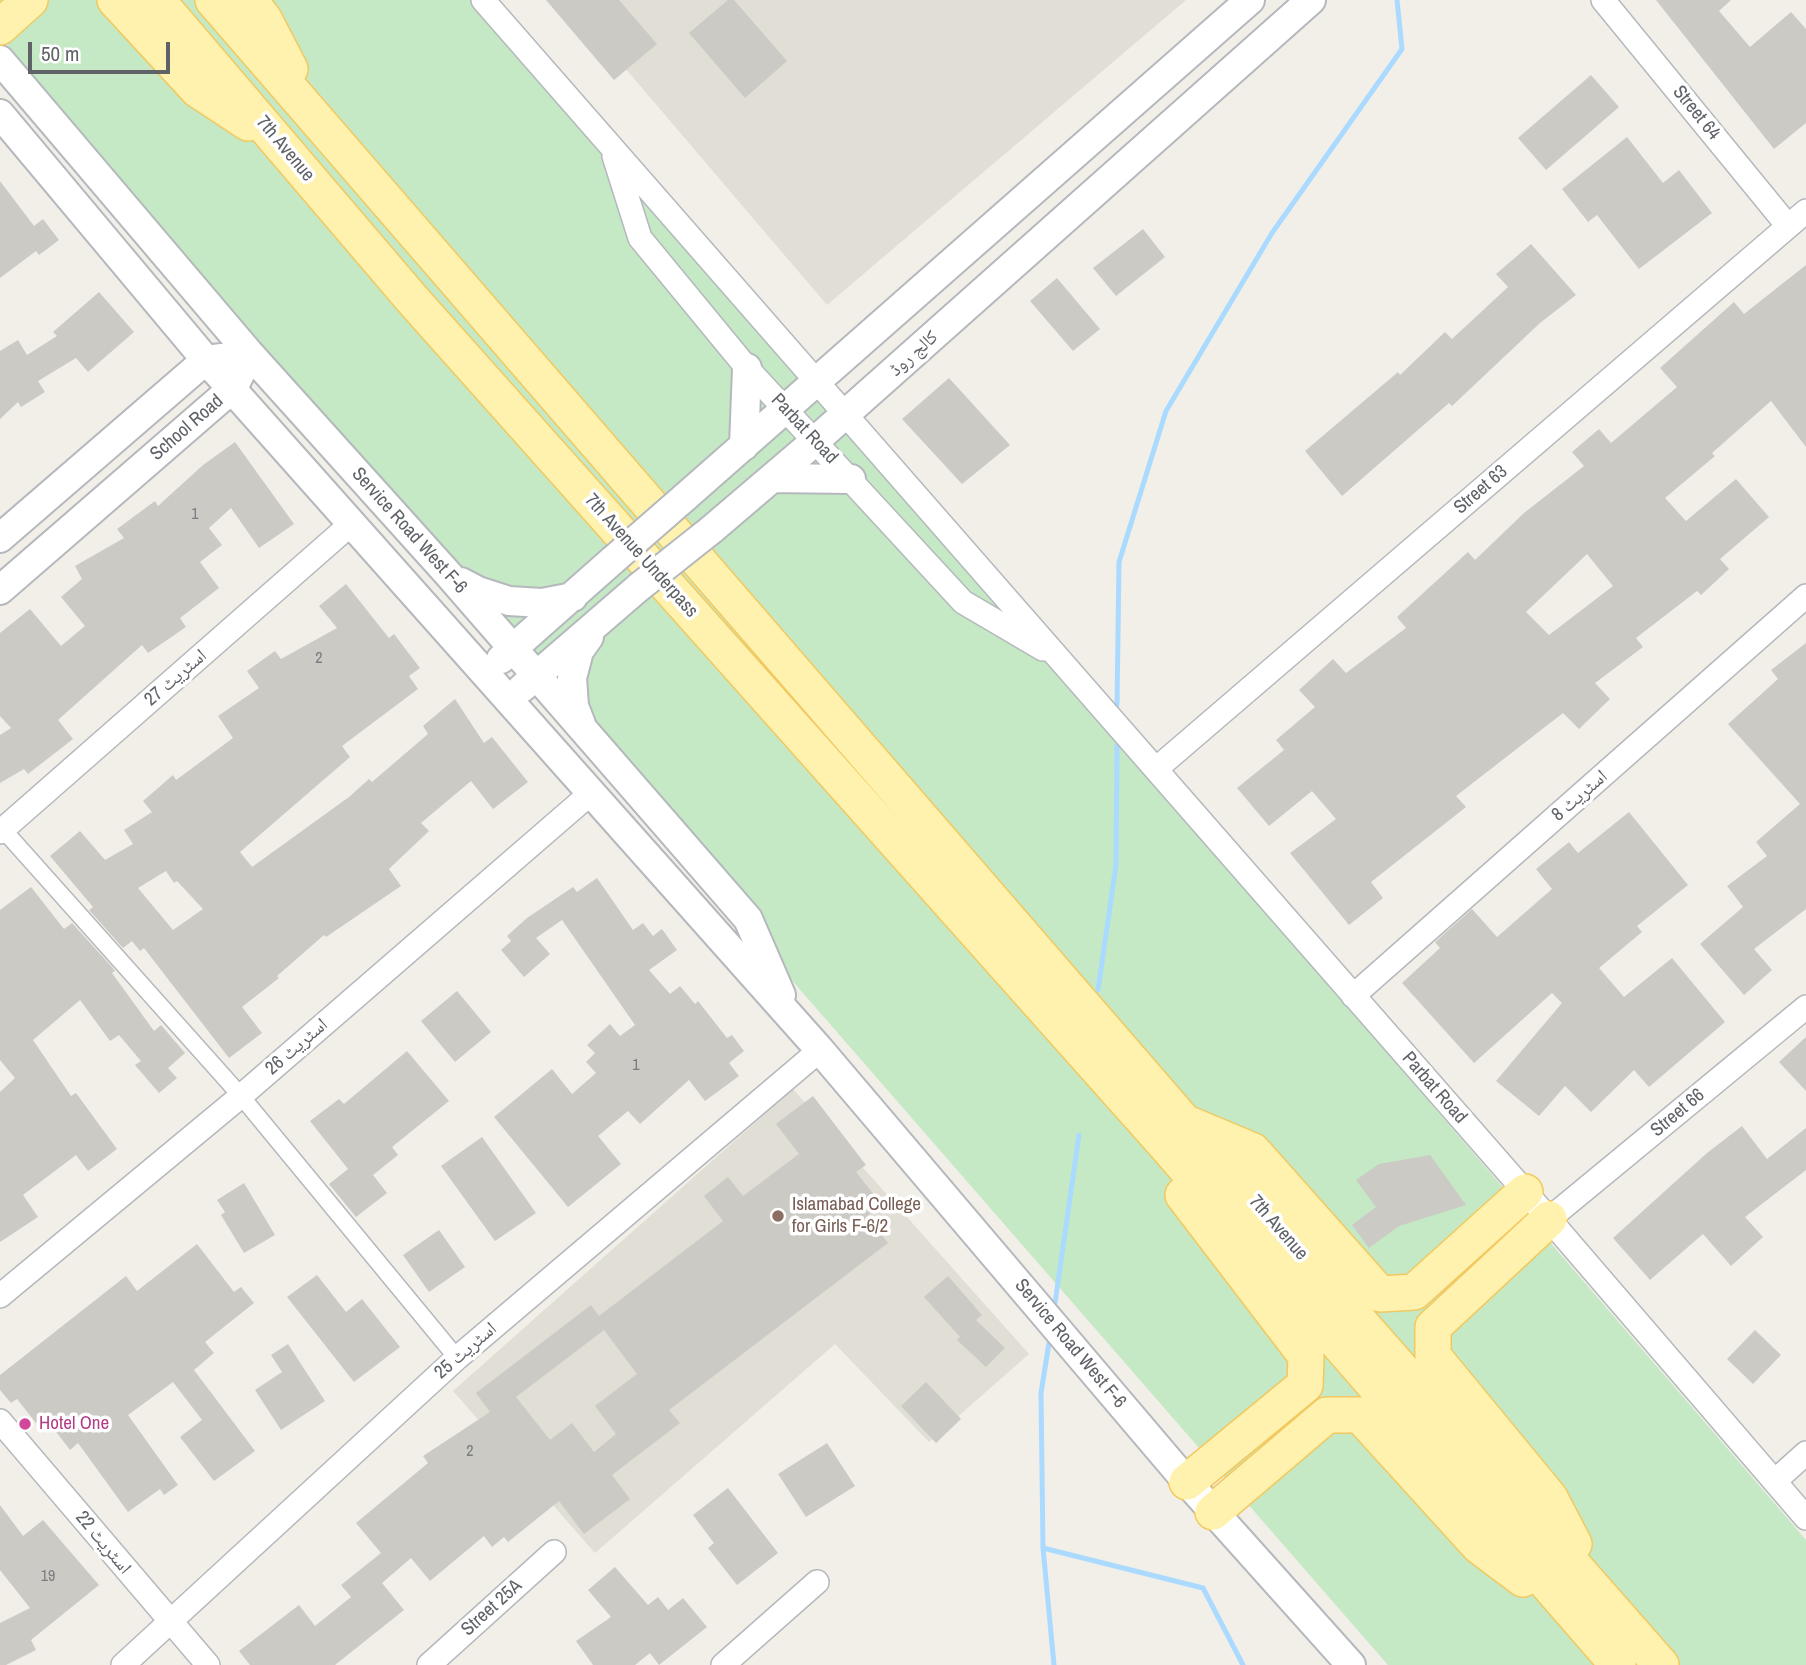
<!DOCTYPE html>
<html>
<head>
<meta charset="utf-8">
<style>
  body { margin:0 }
  #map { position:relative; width:1806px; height:1665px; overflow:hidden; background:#f1efe8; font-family:"Archivo Narrow",sans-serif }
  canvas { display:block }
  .scale { position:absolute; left:28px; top:42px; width:142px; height:32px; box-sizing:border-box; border:4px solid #5f6368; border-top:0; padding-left:9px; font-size:21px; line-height:24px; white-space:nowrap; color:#5f6368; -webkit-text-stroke:5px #fff; paint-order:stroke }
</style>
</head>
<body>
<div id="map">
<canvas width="1806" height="1665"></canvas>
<div class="scale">50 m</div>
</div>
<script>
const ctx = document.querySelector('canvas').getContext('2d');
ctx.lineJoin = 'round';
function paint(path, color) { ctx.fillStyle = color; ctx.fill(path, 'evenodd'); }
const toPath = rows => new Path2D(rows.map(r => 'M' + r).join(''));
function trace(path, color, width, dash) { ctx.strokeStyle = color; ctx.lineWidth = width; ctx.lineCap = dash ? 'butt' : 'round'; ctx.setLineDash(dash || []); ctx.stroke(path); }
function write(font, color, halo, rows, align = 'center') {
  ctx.font = font + ' "Archivo Narrow","Noto Naskh Arabic",sans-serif'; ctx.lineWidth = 7; ctx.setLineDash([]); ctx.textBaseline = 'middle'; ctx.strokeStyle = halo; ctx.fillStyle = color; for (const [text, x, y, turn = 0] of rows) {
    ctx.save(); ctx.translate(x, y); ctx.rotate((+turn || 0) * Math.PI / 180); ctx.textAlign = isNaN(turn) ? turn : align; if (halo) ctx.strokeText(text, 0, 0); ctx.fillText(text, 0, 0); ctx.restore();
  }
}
paint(toPath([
  [567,0,1186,0,827,305],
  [793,1089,1029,1354,929,1442,835,1344,595,1553,453,1391]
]), '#e1ded6');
paint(toPath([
  [0,0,482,0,1806,1540,1806,1665,1388,1665,265,375,0,35]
]), '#c5e8c5');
trace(toPath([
  [1117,705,1119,562,1166,411,1272,233,1402,49,1397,0],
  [1098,990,1116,865,1117,746],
  [1055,1303,1079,1135],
  [1049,1343,1041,1393,1043,1548,1203,1588,1243,1665],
  [1043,1548,1054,1665]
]), '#aadaff', 5);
paint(toPath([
  [546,0,619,0,657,44,614,80],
  [728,0,734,0,787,61,745,98,689,33],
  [1656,0,1731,0,1719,11,1750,47,1791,12,1806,29,1806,123,1774,149],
  [1591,75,1619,107,1546,170,1518,138],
  [1627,137,1663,183,1679,170,1712,213,1639,269,1597,215,1588,222,1562,189],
  [0,181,34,226,43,219,59,240,39,255,36,251,0,278],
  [1143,229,1165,257,1116,296,1093,268],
  [1531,244,1576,295,1540,323,1452,406,1449,403,1342,496,1305,451,1398,372,1400,375,1445,332,1452,339,1508,287,1496,274],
  [1806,265,1806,447,1771,401,1712,453,1715,456,1665,498,1686,521,1736,479,1769,517,1720,559,1729,569,1701,595,1697,591,1636,638,1643,647,1595,683,1610,699,1579,729,1563,713,1456,796,1466,807,1371,882,1383,898,1349,925,1290,853,1336,819,1312,791,1269,826,1237,788,1284,750,1276,740,1315,707,1299,690,1333,659,1346,673,1406,628,1397,617,1468,552,1475,560,1524,513,1584,466,1572,452,1599,429,1611,443,1677,387,1660,368,1734,302,1744,314],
  [1587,554,1613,586,1549,635,1526,612],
  [1057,278,1100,329,1073,351,1030,301],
  [99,292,134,332,88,372,76,358,38,381,45,392,21,407,18,402,0,419,0,351,18,340,27,355,57,336,53,332],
  [949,378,1010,445,962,484,902,419],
  [235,442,294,524,259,548,231,508,209,528,222,545,200,562,219,588,180,618,186,627,148,653,142,645,58,720,73,739,28,774,24,769,0,783,0,735,11,728,0,716,0,633,30,609,61,646,85,626,61,597,82,579,75,566,124,538,117,529,155,501,158,506,203,465],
  [346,584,389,638,394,634,420,668,409,676,418,689,342,746,350,757,240,852,252,867,349,797,369,779,372,782,428,734,423,726,455,699,484,743,492,737,528,782,493,809,471,781,421,823,429,831,389,869,401,886,326,937,324,935,277,976,279,978,242,1007,262,1033,229,1058,144,948,140,951,132,941,123,948,89,910,93,907,50,856,80,831,105,860,133,844,124,830,152,812,143,801,173,775,176,780,233,738,218,716,259,688,247,671,275,651,281,659,337,628,319,606],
  [166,871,174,883,177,881,203,909,173,930,138,888],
  [1806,643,1806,909,1754,949,1772,970,1744,995,1700,944,1743,907,1727,886,1767,856,1756,842,1800,804,1728,724,1778,679,1771,670],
  [1629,812,1688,885,1637,926,1642,932,1599,968,1624,997,1672,958,1725,1022,1649,1087,1634,1070,1591,1112,1565,1086,1539,1116,1496,1081,1562,1003,1552,993,1474,1063,1402,983,1440,948,1435,942,1472,909,1497,937,1552,889,1536,869,1569,842,1578,853],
  [597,878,633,930,643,923,653,936,662,929,677,950,649,970,670,994,680,986,695,1004,698,1001,727,1038,732,1035,744,1051,729,1063,739,1076,705,1101,689,1080,640,1124,628,1111,598,1136,621,1164,568,1207,494,1117,552,1069,572,1094,596,1073,586,1062,595,1053,587,1045,610,1024,620,1036,635,1025,562,920,536,938,550,954,524,977,501,950,511,941,507,936,527,918,573,887,577,892],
  [31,887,64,929,72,923,112,967,115,971,112,973,154,1031,161,1025,185,1053,168,1068,177,1078,159,1093,135,1065,141,1061,119,1035,110,1041,80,1000,33,1040,71,1096,76,1093,117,1149,88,1171,76,1155,23,1195,38,1217,0,1242,0,1092,15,1078,0,1060,0,910],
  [457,991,491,1032,455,1062,421,1021],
  [1806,1037,1806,1091,1779,1062],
  [407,1051,449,1101,392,1147,398,1155,373,1175,387,1193,356,1217,329,1184,348,1169,310,1121,339,1099,344,1104],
  [813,1096,866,1165,856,1172,882,1205,867,1216,888,1243,669,1410,680,1423,612,1475,630,1499,584,1534,559,1501,508,1542,504,1537,492,1547,484,1536,430,1581,411,1558,382,1583,404,1610,335,1665,250,1665,239,1651,299,1605,315,1626,351,1597,341,1585,381,1553,356,1523,428,1463,423,1456,490,1412,476,1393,591,1305,599,1316,723,1221,704,1196,728,1177,743,1196,799,1154,776,1124],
  [604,1330,637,1374,595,1406,616,1434,594,1452,572,1423,550,1440,516,1397],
  [1742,1126,1767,1159,1806,1128,1806,1170,1745,1217,1763,1237,1731,1266,1703,1234,1650,1280,1613,1238,1707,1153],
  [482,1137,536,1213,495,1241,441,1166],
  [1430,1155,1466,1205,1399,1226,1369,1248,1352,1225,1376,1207,1356,1180,1379,1164],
  [244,1183,275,1235,244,1253,221,1215,225,1212,217,1200],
  [439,1230,465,1267,429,1292,403,1255],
  [197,1244,234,1292,241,1287,254,1303,205,1342,214,1353,194,1370,255,1451,214,1481,180,1437,202,1420,173,1382,128,1415,178,1485,164,1495,160,1489,128,1512,78,1443,70,1450,44,1416,36,1423,17,1399,11,1403,0,1390,0,1375,126,1276,137,1291],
  [317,1275,346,1312,362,1299,400,1347,354,1382,287,1297],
  [948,1276,982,1315,976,1320,1005,1348,986,1367,957,1340,960,1337,924,1297],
  [1755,1330,1781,1355,1753,1384,1727,1359],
  [288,1344,325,1401,281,1430,255,1390,282,1372,271,1355],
  [926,1382,961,1419,936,1443,901,1406],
  [827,1443,855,1486,806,1517,778,1474],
  [728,1488,778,1553,737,1585,708,1548,714,1543,693,1515],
  [0,1505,23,1536,43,1520,99,1585,31,1640,36,1650,6,1665,0,1665,0,1623,30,1608,0,1570],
  [615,1567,648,1605,658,1597,668,1610,683,1598,707,1627,659,1665,650,1653,635,1665,593,1665,576,1641,611,1617,588,1590]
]), '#cccac5');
const pedestrian = toPath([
  [0,826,241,1096,457,1358]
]);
const minor = toPath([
  [483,0,1549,1219,1806,1518],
  [1603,0,1788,226],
  [614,156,640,238,747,368,963,602,1043,649],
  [1156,769,1806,211],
  [0,832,351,524],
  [1353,996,1806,596],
  [1549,1219,1806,1007],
  [0,1296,241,1096,591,793],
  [0,1421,208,1665],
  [1775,1481,1806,1453],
  [123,1665,457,1358,820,1050],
  [429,1665,554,1552],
  [723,1665,817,1582]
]);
const tertiary = toPath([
  [0,60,249,353,449,575,748,919,781,995],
  [0,114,206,360,820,1050,1187,1482,1351,1665],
  [744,446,747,368],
  [772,478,851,479],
  [684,498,1250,0],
  [711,530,806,449,1311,0],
  [0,538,206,360,222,358],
  [461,582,478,591,509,601,542,603,573,597],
  [0,590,233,388,241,372],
  [501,659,613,560],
  [522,688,639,587],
  [581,724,574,706,572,678,579,651,589,637]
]);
const primary = toPath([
  [115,0,198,90,248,123],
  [157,0,412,299,1163,1142,1618,1665],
  [213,0,1185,1123,1661,1665],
  [249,0,264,19,290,69],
  [0,27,30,0],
  [1191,1125,1253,1151,1380,1294,1414,1292,1525,1192],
  [1183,1195,1306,1356,1305,1385,1187,1482],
  [1549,1219,1433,1327,1433,1356,1550,1498,1574,1544],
  [1213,1512,1327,1415,1360,1415,1479,1546,1523,1579]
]);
trace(pedestrian, '#b5b8bc', 19);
trace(minor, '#b5b8bc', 26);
trace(tertiary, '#b5b8bc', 32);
trace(primary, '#f2c960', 38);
trace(pedestrian, '#fff', 16);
trace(minor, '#fff', 23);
trace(tertiary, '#fff', 28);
trace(primary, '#fff2af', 35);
const tertiaryBridge = toPath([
  [613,560,684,498],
  [639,587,711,530]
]);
trace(tertiaryBridge, '#b5b8bc', 32, []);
trace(tertiaryBridge, '#fff', 28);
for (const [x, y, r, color] of [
  [778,1216,7,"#8d6e63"],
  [25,1424,7,"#d1479c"]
]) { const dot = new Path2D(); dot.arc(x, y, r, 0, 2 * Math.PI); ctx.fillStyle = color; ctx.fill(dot); trace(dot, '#fff', 2.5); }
write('16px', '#7a7d7f', null, [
  ["1",195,515],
  ["2",319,659],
  ["1",636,1066],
  ["2",470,1452],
  ["19",48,1577]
]);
write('19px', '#5f6368', '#fff', [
  ["Street 64",1696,113,51],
  ["7th Avenue",285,149,50],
  ["کالج روڈ",914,354,-42],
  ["School Road",187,428,-41],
  ["Parbat Road",804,429,47],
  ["Street 63",1481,490,-41],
  ["Service Road West F-6",409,531,48],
  ["7th Avenue Underpass",641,556,48],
  ["اسٹریٹ 27",176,678,-41],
  ["اسٹریٹ 8",1580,796,-41],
  ["اسٹریٹ 26",297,1047,-41],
  ["Parbat Road",1434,1088,49],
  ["Street 66",1678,1113,-40],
  ["7th Avenue",1278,1228,49],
  ["Service Road West F-6",1070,1344,50],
  ["اسٹریٹ 25",466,1351,-41],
  ["اسٹریٹ 22",103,1543,50],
  ["Street 25A",492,1608,-42]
]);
write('19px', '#785e54', '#fff', [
  ["Islamabad College",792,1205],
  ["for Girls F-6/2",792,1227]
], 'left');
write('19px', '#b23c85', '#fff', [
  ["Hotel One",39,1424]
], 'left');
</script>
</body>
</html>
